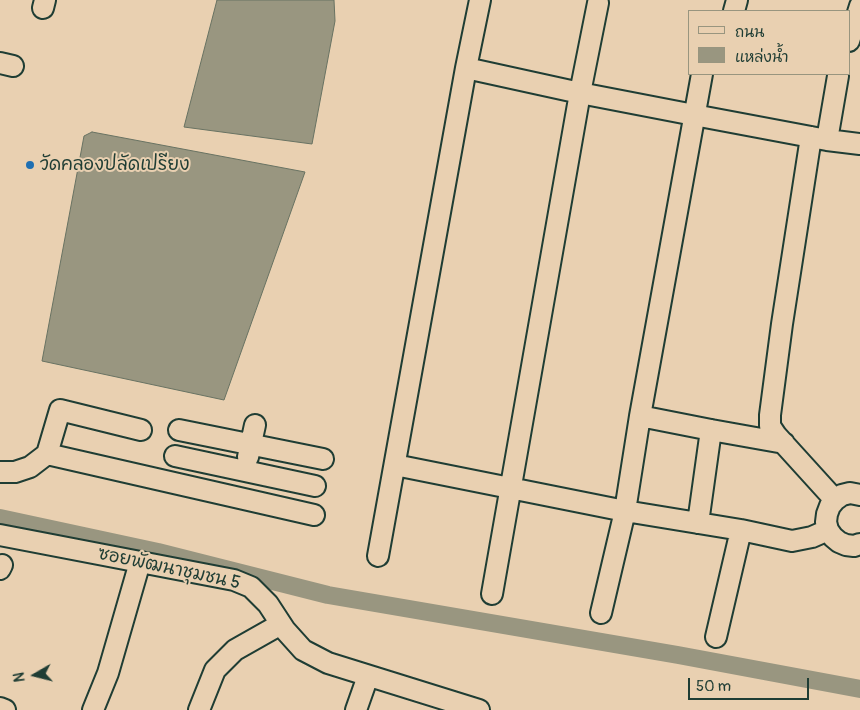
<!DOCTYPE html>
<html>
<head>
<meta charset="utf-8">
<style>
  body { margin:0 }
  #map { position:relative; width:860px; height:710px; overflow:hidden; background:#e9d0b1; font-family:Pangolin,"Playpen Sans Thai",sans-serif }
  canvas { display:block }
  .legend { position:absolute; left:688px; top:10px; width:162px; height:65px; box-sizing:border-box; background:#e9d0b1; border:1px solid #98957f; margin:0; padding:6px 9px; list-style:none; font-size:15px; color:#1f3d34 }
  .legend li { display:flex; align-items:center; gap:10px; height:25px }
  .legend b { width:25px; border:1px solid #98957f }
  .north { position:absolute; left:10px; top:650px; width:50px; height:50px; -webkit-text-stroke:4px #e9d0b1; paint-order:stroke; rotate:262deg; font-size:14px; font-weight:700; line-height:20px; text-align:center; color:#1f3d34 }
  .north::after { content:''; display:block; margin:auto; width:18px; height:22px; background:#1f3d34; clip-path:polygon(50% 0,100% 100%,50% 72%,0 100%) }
  .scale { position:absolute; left:688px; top:678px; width:121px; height:22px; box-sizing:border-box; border:2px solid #1f3d34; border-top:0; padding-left:6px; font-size:15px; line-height:18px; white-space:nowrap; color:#1f3d34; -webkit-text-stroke:4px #e9d0b1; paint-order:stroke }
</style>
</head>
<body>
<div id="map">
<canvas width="860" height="710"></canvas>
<ul class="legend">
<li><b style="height:6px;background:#e9d0b1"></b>ถนน</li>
<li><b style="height:14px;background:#999680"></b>แหล่งน้ำ</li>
</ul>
<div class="north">N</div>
<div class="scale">50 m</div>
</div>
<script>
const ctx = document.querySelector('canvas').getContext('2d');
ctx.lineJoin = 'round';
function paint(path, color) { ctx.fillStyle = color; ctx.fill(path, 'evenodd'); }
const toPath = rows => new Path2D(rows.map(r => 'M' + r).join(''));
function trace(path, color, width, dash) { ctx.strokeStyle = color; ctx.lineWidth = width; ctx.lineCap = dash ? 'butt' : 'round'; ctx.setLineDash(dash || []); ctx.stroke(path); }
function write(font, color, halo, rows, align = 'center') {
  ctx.font = font + ' Pangolin,"Playpen Sans Thai",sans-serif'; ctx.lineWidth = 4; ctx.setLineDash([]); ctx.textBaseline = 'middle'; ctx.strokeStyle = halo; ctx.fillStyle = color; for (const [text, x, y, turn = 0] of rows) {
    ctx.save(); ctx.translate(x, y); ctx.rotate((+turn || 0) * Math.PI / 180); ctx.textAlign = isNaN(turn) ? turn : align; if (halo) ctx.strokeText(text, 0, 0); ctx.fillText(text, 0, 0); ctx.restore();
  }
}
const water = toPath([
  [217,0,334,0,335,21,312,144,184,127,217,0],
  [92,132,305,172,224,400,42,361,84,136,92,132]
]);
paint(water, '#999680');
trace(water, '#687262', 1);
trace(toPath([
  [0,518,158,552,328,595,678,655,860,689]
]), '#999680', 18);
const minor = toPath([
  [43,8,45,0],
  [734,11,737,0],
  [849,41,860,6],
  [0,63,13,66],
  [466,68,580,93,694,115,827,140,860,144],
  [811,137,782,324,770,415,770,426,776,435,835,500],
  [827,140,838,76],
  [640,416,711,430,784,443],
  [179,430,323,459],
  [47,454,60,410,141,430],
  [175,456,315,486],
  [248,457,255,425],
  [395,465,625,511,741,530,792,541,812,537,828,530],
  [0,472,15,472,30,467,47,454,314,515],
  [860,495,850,493,842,495,835,500,830,506,827,514,826,522,828,530,833,537,839,542,846,545,854,546,860,544],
  [698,523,711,430],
  [0,535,234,580,251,587,268,604,285,630,303,650,328,663,479,710],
  [378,556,466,68,480,0],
  [0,569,2,565],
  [492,594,580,93,598,3],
  [601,613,625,511,640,416,702,74],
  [716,637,741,530],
  [0,708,5,710],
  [93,710,108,673,140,562],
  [199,710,215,670,235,650,281,624],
  [356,710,368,676]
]);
trace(minor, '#1f3d34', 24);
trace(minor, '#e9d0b1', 20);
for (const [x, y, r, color] of [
  [30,165,5,"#1f6fb2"]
]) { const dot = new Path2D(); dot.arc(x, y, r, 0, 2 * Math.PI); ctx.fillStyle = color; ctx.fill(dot); trace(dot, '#e9d0b1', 2); }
write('18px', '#1f3d34', '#e9d0b1', [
  ["วัดคลองปลัดเปรียง",40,165]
], 'left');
write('18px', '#1f3d34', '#e9d0b1', [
  ["ซอยพัฒนาชุมชน 5",169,569,12]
]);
</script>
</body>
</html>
